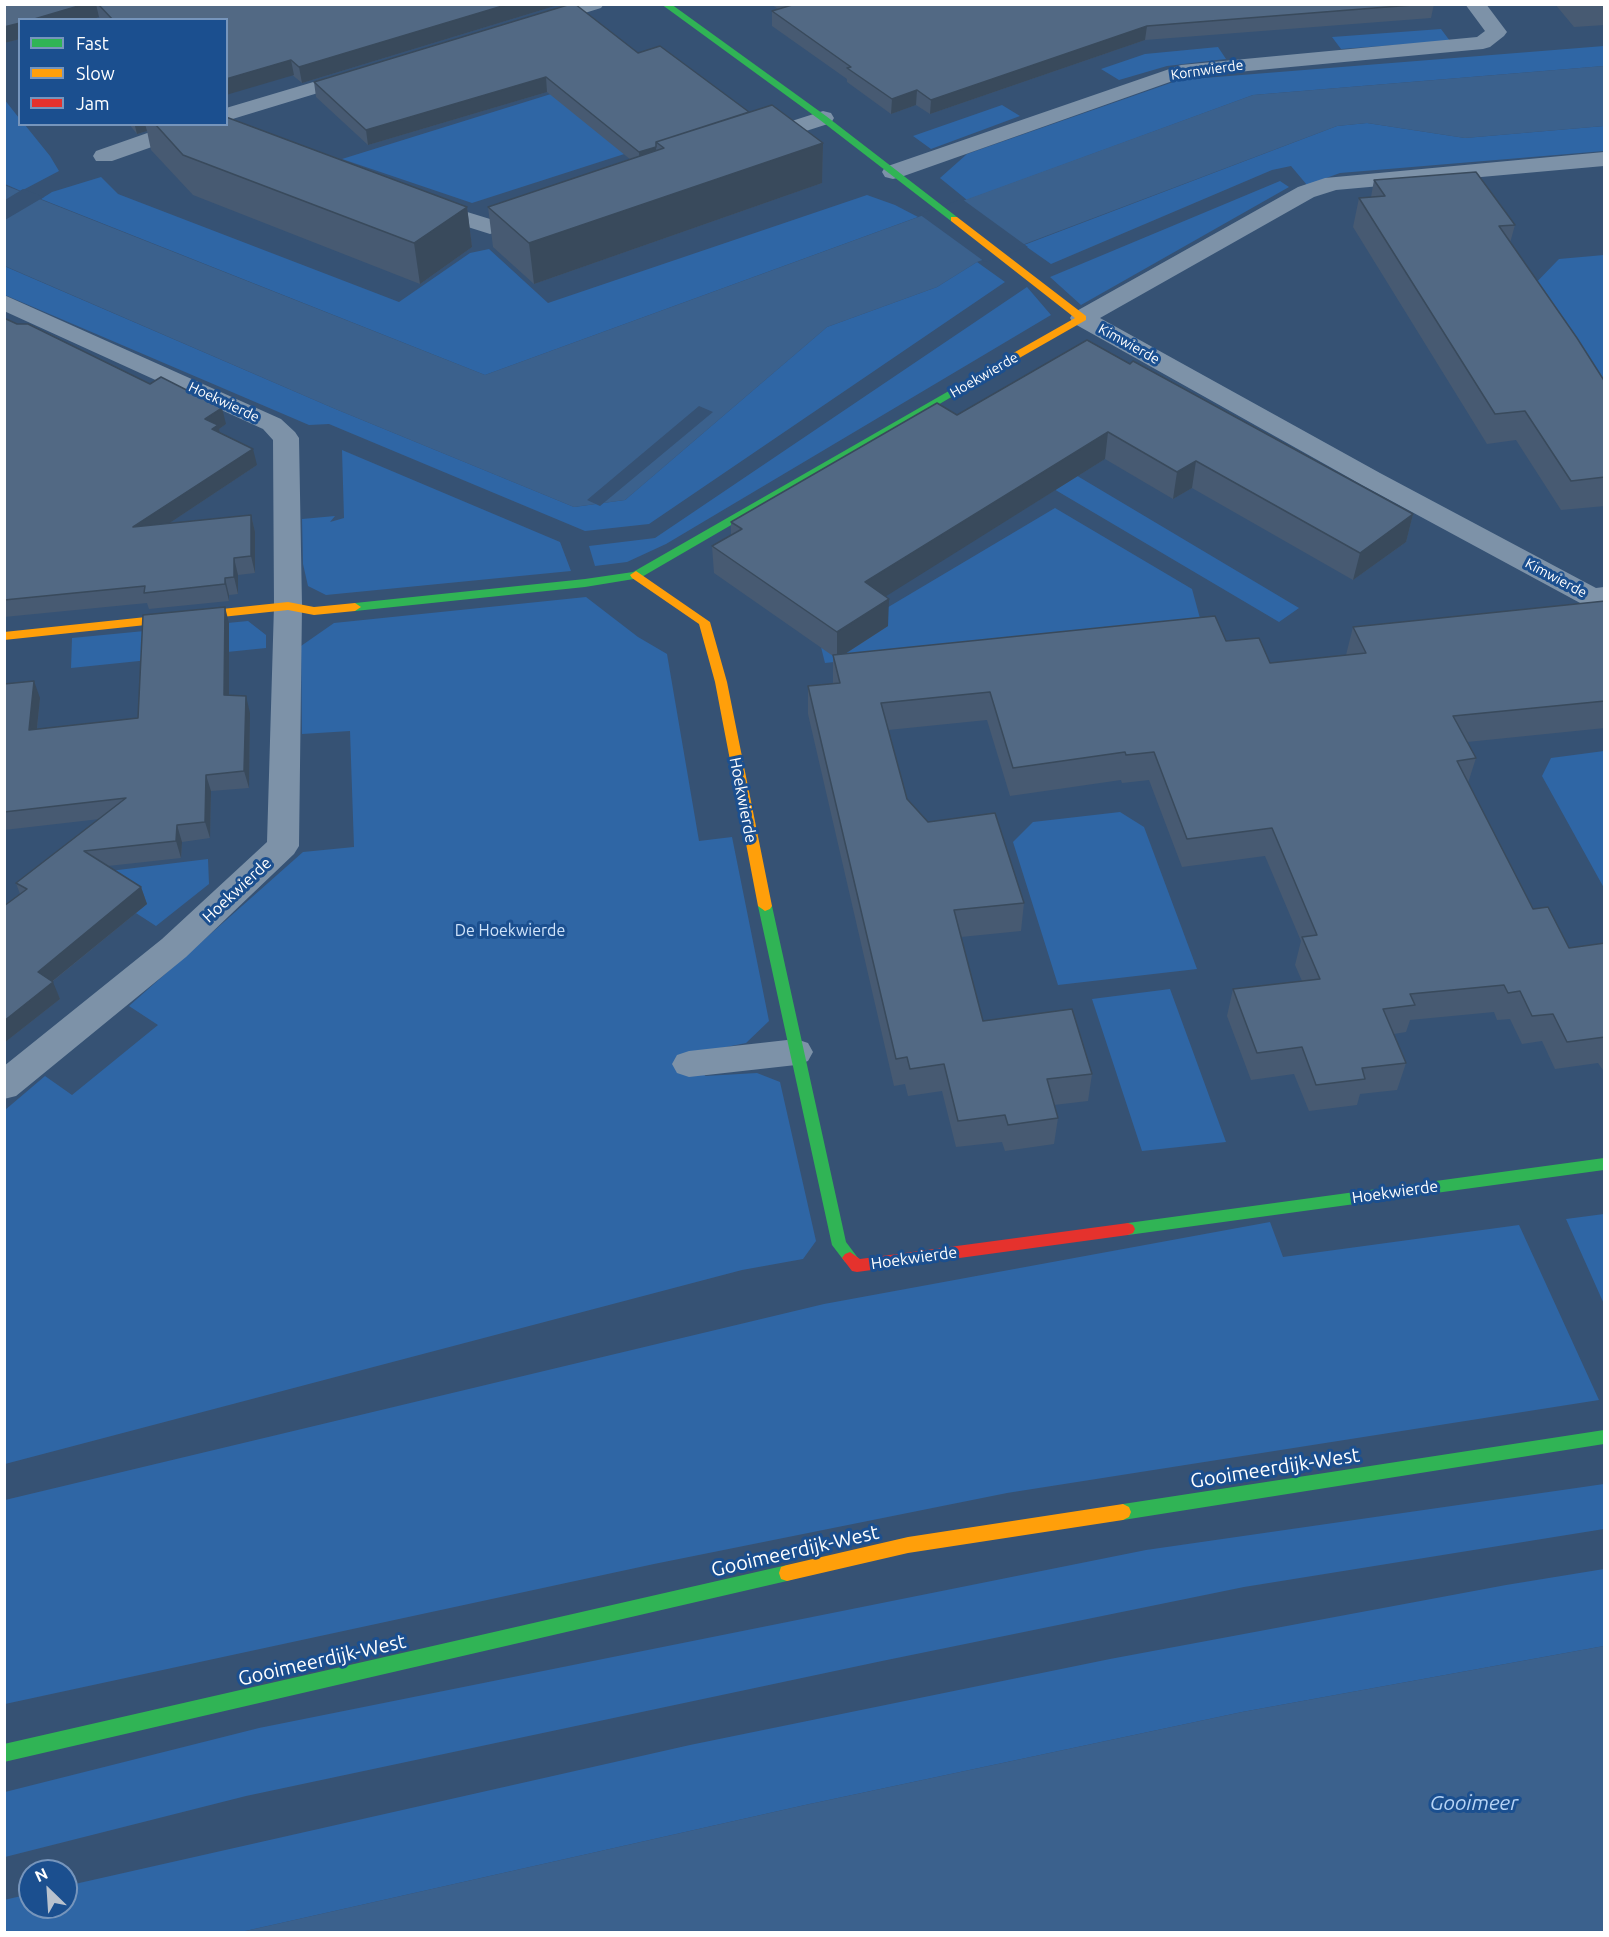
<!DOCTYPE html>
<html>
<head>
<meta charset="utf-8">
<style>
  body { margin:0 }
  #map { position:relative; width:1609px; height:1937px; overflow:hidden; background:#365274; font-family:Ubuntu,sans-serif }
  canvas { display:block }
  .frame { position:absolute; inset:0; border:6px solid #fff; pointer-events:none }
  .legend { position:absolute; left:18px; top:18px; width:210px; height:108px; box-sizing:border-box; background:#1b4f8f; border:2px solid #7695bc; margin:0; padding:8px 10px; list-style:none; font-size:18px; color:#fff }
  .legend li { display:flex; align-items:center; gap:12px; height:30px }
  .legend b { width:30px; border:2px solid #7695bc }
  .north { position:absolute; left:18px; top:1859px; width:60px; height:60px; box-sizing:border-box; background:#1b4f8f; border:2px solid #7695bc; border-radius:50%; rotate:335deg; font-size:16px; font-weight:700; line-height:24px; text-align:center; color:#fff }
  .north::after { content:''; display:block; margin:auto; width:21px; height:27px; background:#b9c2ce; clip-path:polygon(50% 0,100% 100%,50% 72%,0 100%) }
</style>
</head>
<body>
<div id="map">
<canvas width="1609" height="1937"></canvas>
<div class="frame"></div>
<ul class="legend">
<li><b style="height:8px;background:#30b455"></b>Fast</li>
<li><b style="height:8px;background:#ff9f0a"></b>Slow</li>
<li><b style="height:8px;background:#e5322d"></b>Jam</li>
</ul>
<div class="north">N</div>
</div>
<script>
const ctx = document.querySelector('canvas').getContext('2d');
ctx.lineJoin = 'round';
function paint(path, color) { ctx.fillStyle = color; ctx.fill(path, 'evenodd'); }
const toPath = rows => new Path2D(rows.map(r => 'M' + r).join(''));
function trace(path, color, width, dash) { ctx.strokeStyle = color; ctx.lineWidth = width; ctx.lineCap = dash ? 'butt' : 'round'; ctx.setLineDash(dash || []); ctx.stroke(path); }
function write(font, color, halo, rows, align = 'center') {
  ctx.font = font + ' Ubuntu,sans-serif'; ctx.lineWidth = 6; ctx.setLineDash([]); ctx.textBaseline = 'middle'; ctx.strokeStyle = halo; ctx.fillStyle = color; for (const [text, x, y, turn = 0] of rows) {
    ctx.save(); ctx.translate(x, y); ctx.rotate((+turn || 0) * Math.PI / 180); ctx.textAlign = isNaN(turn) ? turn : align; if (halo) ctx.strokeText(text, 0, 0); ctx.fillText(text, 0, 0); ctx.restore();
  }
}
paint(toPath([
  [1441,29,1450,41,1341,49,1332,37],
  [1604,46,1604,66,1253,95,967,200,940,178,967,154,1179,80],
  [1218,47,1226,59,1167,66,1119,80,1101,69,1145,54],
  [567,89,643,148,472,203,342,159],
  [4,99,19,118,20,124,25,125,50,156,59,171,21,191,5,184],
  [1002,105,1020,116,931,149,913,136],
  [1367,123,1465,138,1604,126,1604,151,1340,173,1307,185,1291,166,1272,170,1051,264,1024,245,1337,126],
  [101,177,118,194,399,302,470,253,489,249,548,303,867,195,895,205,918,217,485,375,41,199,52,192],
  [1280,181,1289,187,1081,305,1050,277],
  [1604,255,1604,399,1527,292,1559,259],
  [977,262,1005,282,649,524,585,531,329,424,309,425,5,295,4,266,333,408,574,507,625,500,827,327,937,287],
  [1027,287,1051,315,666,544,627,562,595,566,589,546,655,538],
  [1027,446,1299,608,1279,622,1003,459],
  [342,450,560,542,571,571,326,595,308,586,303,564,302,519,335,516,330,522,344,518],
  [1055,508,1192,589,1201,622,825,663,821,647],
  [586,597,638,637,667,654,699,841,732,837,769,1021,746,1043,701,1052,705,1076,757,1073,780,1082,816,1241,803,1259,742,1270,5,1464,5,1110,45,1076,72,1095,158,1025,129,1006,303,852,354,847,350,731,302,734,301,646,334,623],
  [248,621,266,635,266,648,71,668,72,638],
  [1604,751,1604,888,1542,776,1551,758],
  [1120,812,1144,827,1197,969,1058,985,1013,842,1033,822],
  [208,859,209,884,156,926,77,875],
  [1170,989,1226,1142,1142,1151,1092,999],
  [1604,1214,1604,1304,1566,1219],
  [1270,1222,1283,1257,1519,1225,1599,1400,1007,1493,654,1564,5,1704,5,1500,824,1304],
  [1604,1484,1604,1529,1244,1587,882,1661,246,1796,5,1857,5,1792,259,1728,1146,1550],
  [1604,1569,1604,1646,1242,1712,805,1805,241,1932,5,1932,4,1900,30,1894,30,1907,66,1907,66,1886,690,1745,1110,1659,1506,1585]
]), '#2f66a5');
paint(toPath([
  [1604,66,1604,126,1465,138,1367,123,1337,126,977,262,937,287,827,327,625,500,574,507,333,408,5,266,4,185,485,375,1253,95],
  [1604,1646,1604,1932,241,1932,805,1805,1242,1712]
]), '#3b618d');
paint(toPath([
  [23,189,44,197,5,220,5,200],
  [962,199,1028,247,985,262,919,214],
  [699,406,713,412,600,506,587,500]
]), '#365274');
paint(toPath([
  [571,4,604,4,601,8,539,27,532,25,529,21,532,17,571,4],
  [1465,4,1486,4,1507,32,1504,36,1490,47,1483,49,1184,77,901,177,893,179,885,177,882,172,885,167,1181,65,1477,37,1485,31,1465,4],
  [357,69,364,71,368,75,364,79,226,121,226,108,357,69],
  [823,111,831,113,834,118,831,123,756,147,748,145,745,140,748,135,823,111],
  [173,124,206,124,203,129,112,161,96,161,93,156,96,151,173,124],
  [1604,152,1604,166,1336,190,1314,197,1100,318,1380,473,1596,588,1604,587,1604,605,1592,607,1582,604,1362,485,1073,323,1070,318,1073,313,1298,187,1325,178,1604,152],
  [425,199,490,219,533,206,541,208,545,213,541,218,490,234,417,211,414,206,417,201,425,199],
  [4,295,281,419,295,432,299,438,302,606,299,846,294,854,186,957,16,1096,4,1099,4,1066,162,939,267,842,274,606,273,440,263,429,4,311,4,295],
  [796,1039,808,1043,813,1052,808,1061,796,1065,689,1077,677,1073,672,1064,677,1055,689,1051,796,1039]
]), '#7d92a8');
paint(toPath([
  [661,4,671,4,826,116,957,217,957,221,951,221,820,120,661,4],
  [975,376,980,379,979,381,640,578,585,587,355,611,349,607,355,603,585,579,633,572,975,376],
  [765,901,772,906,846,1242,858,1258,855,1262,850,1264,845,1262,832,1245,758,906,765,901],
  [1604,1158,1604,1170,1128,1235,1123,1233,1121,1229,1123,1225,1128,1223,1604,1158],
  [1604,1430,1604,1444,1123,1520,1117,1517,1115,1512,1117,1507,1123,1504,1604,1430],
  [787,1565,793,1567,795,1573,793,1579,787,1581,4,1762,4,1744,787,1565]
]), '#30b455');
paint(toPath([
  [951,217,957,217,1086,316,1086,320,979,381,971,381,971,377,1075,318,951,221,951,217],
  [636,571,710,622,727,682,772,906,770,909,765,911,758,906,715,682,699,624,632,578,630,575,636,571],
  [288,602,314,607,355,603,361,607,355,611,314,615,288,610,4,640,4,632,288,602],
  [1123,1504,1129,1507,1131,1512,1129,1517,1123,1520,908,1553,787,1581,781,1579,779,1573,781,1567,787,1565,908,1537,1123,1504]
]), '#ff9f0a');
paint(toPath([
  [1128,1223,1133,1225,1135,1229,1133,1233,1128,1235,857,1272,852,1271,842,1258,845,1254,850,1252,860,1259,1128,1223]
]), '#e5322d');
paint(toPath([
  [4,4,558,4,558,5,302,83,226,20,101,20,99,17,90,20,20,20,20,39,4,43],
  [771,4,1434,4,1431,18,1145,40,930,114,916,105,891,114,847,82,847,79,772,26,772,11,778,9],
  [1555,4,1605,4,1605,25,1574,27],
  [638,53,749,112,823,143,822,183,534,284,493,247,488,207,631,160,547,92,368,145,316,97,314,82],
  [129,124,226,124,467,207,472,247,420,284,193,195,151,150,147,131,137,134],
  [1374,180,1515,225,1510,243,1605,382,1605,506,1561,510,1516,440,1487,444,1353,227,1359,198,1371,197],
  [4,318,226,424,219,429,220,433,257,465,168,524,251,515,255,532,255,573,238,575,238,594,229,595,229,601,149,609,147,603,4,617],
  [1130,364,1413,514,1406,542,1353,580,1192,488,1173,499,1105,459,885,596,888,626,845,654,1226,641,1270,663,1346,655,1353,627,1605,601,1605,728,1467,742,1476,758,1468,783,1533,909,1569,948,1605,943,1605,1073,1598,1063,1555,1069,1542,1041,1522,1044,1510,1019,1497,1020,1494,1012,1410,1020,1406,1032,1394,1034,1406,1063,1397,1090,1360,1094,1357,1105,1309,1111,1294,1074,1251,1080,1227,1016,1233,989,1302,981,1295,965,1301,941,1265,856,1182,867,1149,780,1122,783,1121,780,1010,796,987,720,888,730,907,799,928,822,1024,903,1021,931,961,937,983,1021,1092,1074,1088,1101,1054,1105,1058,1118,1054,1144,1005,1151,1002,1142,956,1147,942,1091,908,1096,905,1084,894,1086,808,714,808,686,833,684,833,656,714,573,712,546,731,535,731,522,957,415],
  [229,623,229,695,250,713,249,788,211,791,210,838,182,842,181,858,108,866,141,887,147,904,52,982,60,999,4,1043,4,906,20,894,16,883,100,819,4,830,4,684,40,698,37,729,138,718]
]), '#475a72');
paint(toPath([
  [85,4,96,4,99,17,90,20,31,20],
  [509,4,558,4,558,5,302,83,299,67],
  [20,23,20,39,4,43,4,27],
  [1147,26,1145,40,930,114,931,100],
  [291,60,294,75,226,95,226,79],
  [546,77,547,92,368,145,366,130],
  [917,90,916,105,891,114,892,99],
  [139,124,145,124,147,131,137,134,135,126],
  [823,143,822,183,534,284,529,243],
  [656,147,657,162,640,168,639,152],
  [467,207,472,247,420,284,414,243],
  [222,408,226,424,219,429,222,442,205,419],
  [1108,432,1105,459,864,610,865,582],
  [253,449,257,465,138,544,133,527],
  [1196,461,1192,488,1173,499,1177,472],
  [1413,514,1406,542,1353,580,1360,553],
  [251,515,255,532,255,573,251,556],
  [234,558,238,575,238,594,234,577],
  [225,578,229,595,229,601,225,584],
  [889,599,888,626,837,659,837,632],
  [225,607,229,623,229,712,224,695],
  [34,681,40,698,35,747,29,730],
  [246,696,250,713,249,788,244,771],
  [206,775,211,791,210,838,205,822],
  [177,825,182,842,181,858,176,841],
  [141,887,147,904,44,988,38,972],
  [53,982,60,999,4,1043,4,1021]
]), '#394a5c');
const building = toPath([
  [4,4,85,4,31,20,20,20,20,23,4,27,4,4],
  [98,4,509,4,299,67,291,60,226,79,226,20,113,20,98,4],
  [571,4,575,4,638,53,660,46,749,112,656,142,656,147,639,152,546,77,366,130,314,82,571,4],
  [791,4,1425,4,1147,26,931,100,917,90,892,99,847,68,851,67,772,11,792,5,791,4],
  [772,105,823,143,529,243,488,207,664,148,656,142,772,105],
  [226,117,467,207,414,243,183,155,155,124,226,124,226,117],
  [1476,172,1515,225,1499,226,1577,338,1605,382,1605,477,1571,481,1525,411,1495,414,1359,198,1385,196,1374,180,1476,172],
  [4,318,17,324,28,324,150,384,161,377,222,408,205,419,218,425,212,429,253,449,133,527,251,515,251,556,234,558,234,577,225,578,225,584,144,593,145,586,4,600,4,318],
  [1087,340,1130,364,1133,361,1413,514,1360,553,1196,461,1177,472,1108,432,865,582,889,599,837,632,712,546,742,529,731,522,937,403,957,415,1087,340],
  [1605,601,1605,701,1453,716,1476,758,1457,761,1533,909,1548,907,1569,948,1605,943,1605,1037,1567,1042,1553,1014,1532,1016,1520,991,1508,993,1504,985,1410,994,1415,1005,1383,1009,1406,1063,1362,1068,1365,1079,1316,1085,1302,1047,1257,1053,1233,989,1320,979,1302,937,1317,935,1272,828,1187,839,1154,752,1126,755,1125,752,1013,768,990,692,881,703,907,799,928,822,995,813,1024,903,954,910,983,1021,1072,1009,1092,1074,1047,1079,1058,1118,1008,1125,1005,1115,958,1121,944,1064,910,1069,907,1057,896,1059,808,686,840,683,833,655,1215,616,1226,641,1259,638,1270,663,1366,653,1353,627,1605,601],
  [225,607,224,695,246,696,244,771,206,775,205,822,177,825,176,841,84,851,141,887,38,972,53,982,4,1021,4,906,27,889,16,883,126,798,4,812,4,684,34,681,29,730,138,718,143,615,225,607]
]);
paint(building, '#526984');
trace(building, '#394a5c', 1.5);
write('14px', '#fff', '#1b4f8f', [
  ["Kornwierde",1207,70,-8],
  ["Kimwierde",1129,344,29],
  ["Hoekwierde",984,375,-30],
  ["Hoekwierde",224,402,25],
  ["Kimwierde",1556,578,28]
]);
write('16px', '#fff', '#1b4f8f', [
  ["Hoekwierde",743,800,79],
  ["Hoekwierde",237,890,-43],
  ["Hoekwierde",1395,1192,-8],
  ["Hoekwierde",914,1258,-8]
]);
write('16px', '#cfe3fa', '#1b4f8f', [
  ["De Hoekwierde",510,931]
]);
write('20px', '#fff', '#1b4f8f', [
  ["Gooimeerdijk-West",1275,1468,-9],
  ["Gooimeerdijk-West",795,1551,-13],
  ["Gooimeerdijk-West",322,1660,-13]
]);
write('italic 21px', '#b5d3f5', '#1b4f8f', [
  ["Gooimeer",1474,1803]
]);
</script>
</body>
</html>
